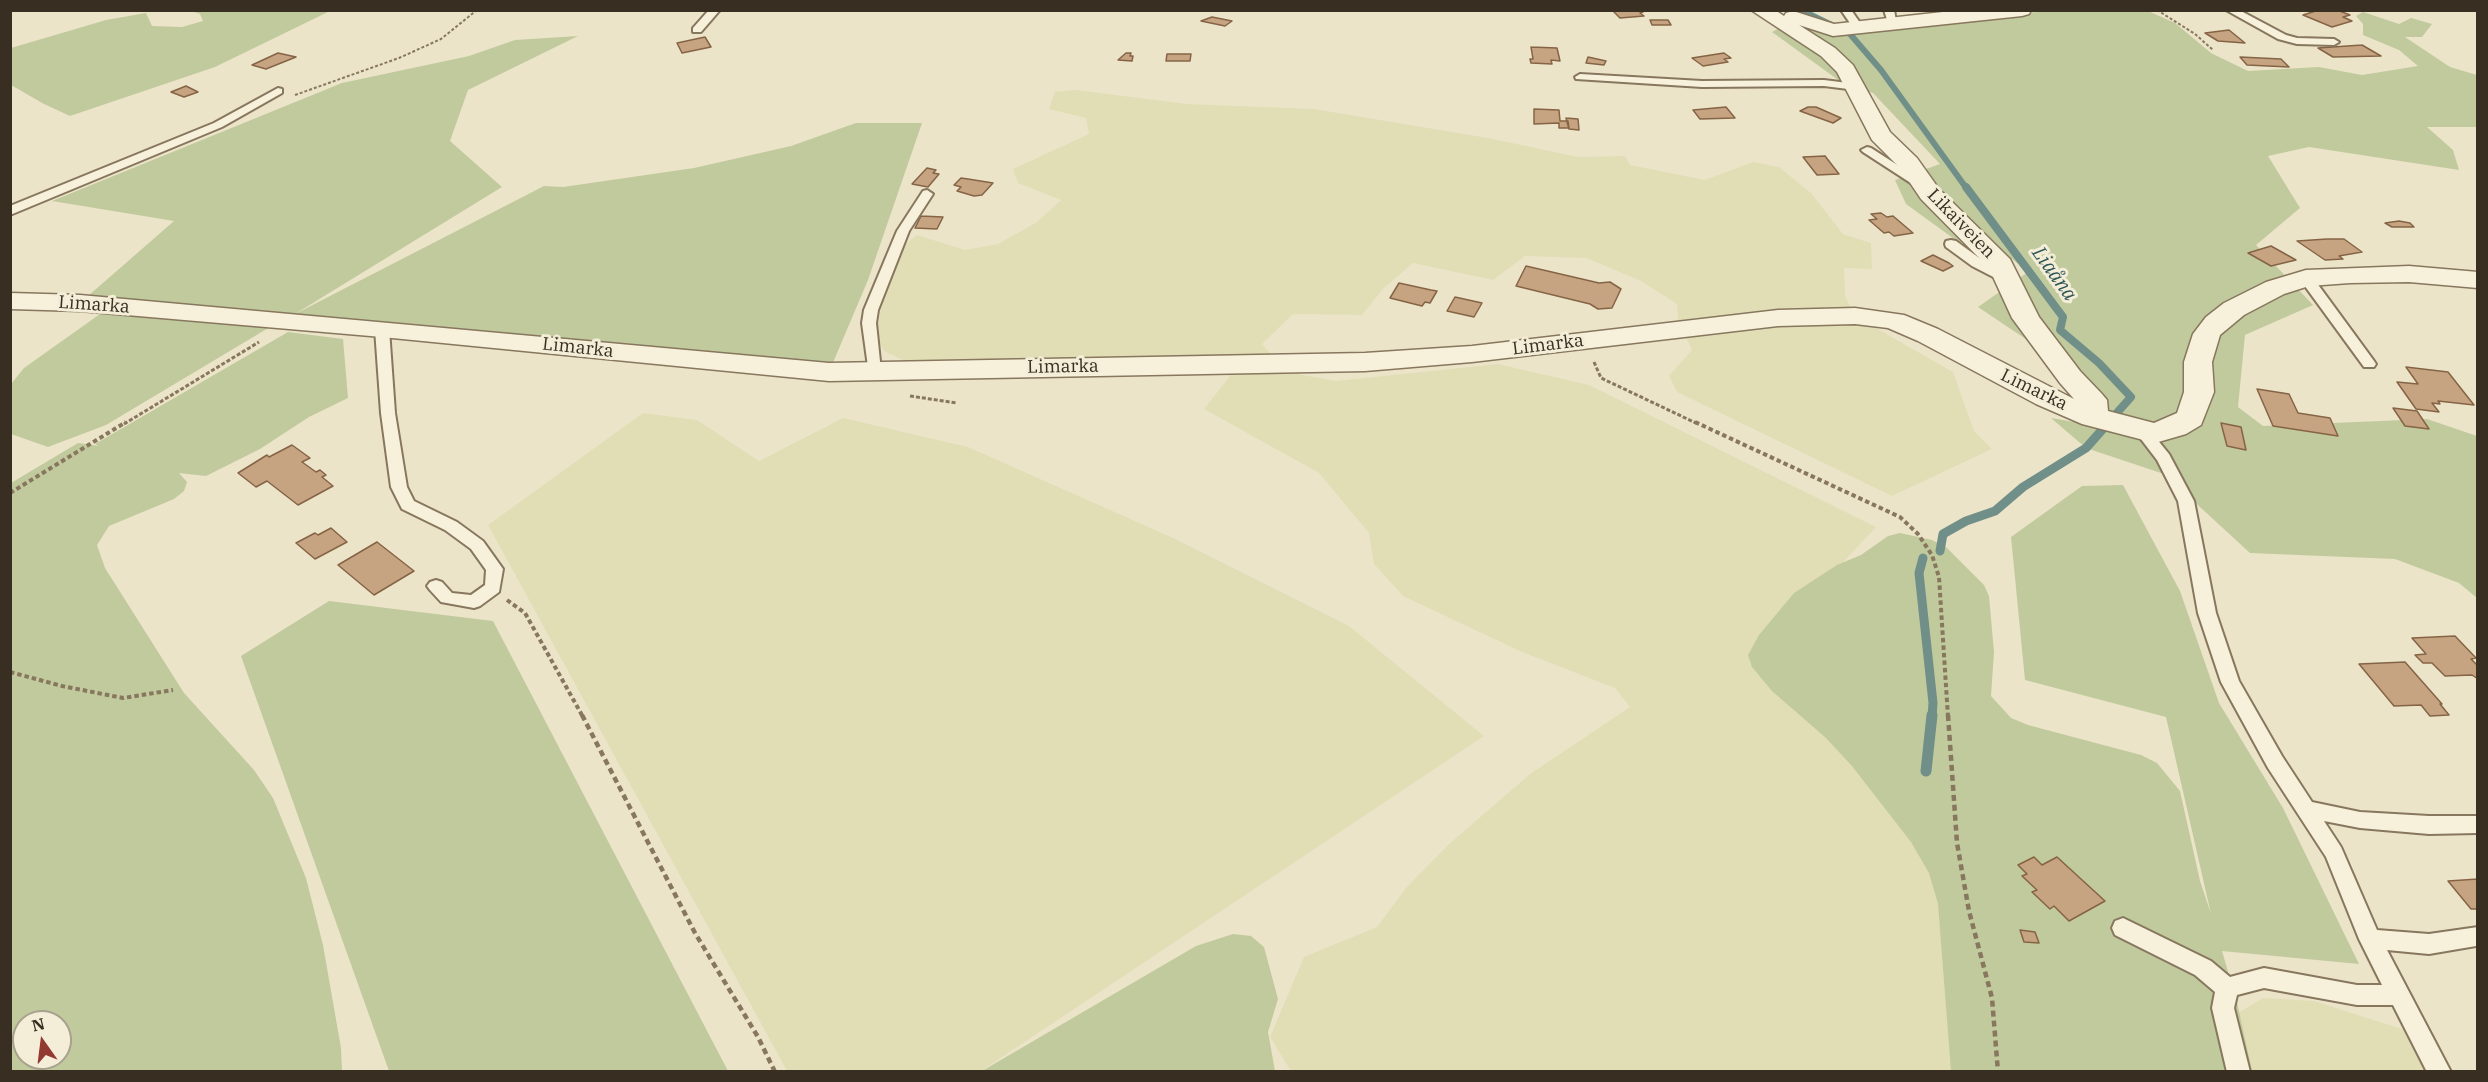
<!DOCTYPE html>
<meta charset="utf-8">
<style>
body{margin:0}
#map{position:relative;width:2488px;height:1082px;overflow:hidden;background:#ece4c9;font-family:"IBM Plex Serif",serif}
canvas{display:block}
.frame{position:absolute;inset:0;border:12px solid #382e21;pointer-events:none}
.north{position:absolute;left:12px;top:1010px;width:60px;height:60px;box-sizing:border-box;background:#f4eed8;border:2px solid #a9a18f;border-radius:50%;rotate:346deg;font-size:16px;font-weight:700;line-height:24px;text-align:center;color:#382e21}
.north::after{content:'';display:block;margin:auto;width:21px;height:27px;background:#923932;clip-path:polygon(50% 0,100% 100%,50% 72%,0 100%)}
</style>
<div id="map">
<canvas width="2488" height="1082"></canvas>
<div class="frame"></div>
<div class="north">N</div>
</div>
<script>
const g = document.querySelector('canvas').getContext('2d');
g.lineJoin = 'round';
function fill(path, color) { g.fillStyle = color; g.fill(path, 'evenodd'); }
const toPath = rows => new Path2D(rows.map(r => 'M' + r).join(''));
function stroke(path, color, width, dash) { g.strokeStyle = color; g.lineWidth = width; g.lineCap = dash ? 'butt' : 'round'; g.setLineDash(dash || []); g.stroke(path); }
function drawText(font, color, halo, rows, align = 'center') {
  g.font = font + ' "IBM Plex Serif",serif'; g.lineWidth = 6; g.setLineDash([]); g.textBaseline = 'middle'; g.strokeStyle = halo; g.fillStyle = color; for (const [text, x, y, turn = 0] of rows) {
    g.save(); g.translate(x, y); g.rotate((+turn || 0) * Math.PI / 180); g.textAlign = isNaN(turn) ? turn : align; if (halo) g.strokeText(text, 0, 0); g.fillText(text, 0, 0); g.restore();
  }
}
fill(toPath([
 [1076,90,1187,104,1314,109,1488,138,1578,157,1625,156,1630,165,1705,180,1753,162,1779,167,1811,193,1843,234,1871,243,1872,269,1844,268,1845,296,1855,316,1953,372,1974,431,1992,449,1892,496,1677,392,1669,376,1692,350,1678,320,1677,304,1641,281,1586,258,1525,256,1493,280,1413,263,1383,289,1362,315,1293,314,1262,344,1286,372,1336,381,1498,364,1589,385,1876,527,1767,644,1923,827,1969,1048,1971,1071,1291,1071,1270,1037,1304,957,1377,927,1406,888,1448,845,1530,774,1630,707,1615,688,1522,652,1403,596,1374,564,1369,533,1319,473,1204,409,1230,376,1200,365,921,369,884,351,876,336,890,256,917,235,965,250,998,244,1037,222,1061,200,1018,183,1013,169,1089,134,1086,118,1049,109,1055,92],
 [643,413,697,420,759,461,843,418,968,447,1173,538,1349,626,1484,736,981,1071,787,1071,488,525],
 [2263,998,2314,1001,2405,1030,2425,1071,2250,1071,2238,1013]
]), '#e1deb6');
fill(toPath([
 [2080,10,2148,11,2175,23,2211,53,2248,71,2319,67,2362,75,2418,66,2399,50,2363,35,2363,24,2356,16,2363,12,2399,24,2411,18,2432,24,2422,37,2405,37,2450,67,2477,75,2477,127,2427,127,2453,150,2459,170,2309,147,2268,156,2300,208,2256,245,2313,305,2245,335,2238,407,2263,426,2427,419,2477,436,2477,598,2459,583,2395,559,2250,553,2164,474,2086,448,2051,418,2121,430,2098,396,2060,362,1978,307,2028,272,2006,254,1957,241,1906,204,1895,180,1940,164,1873,93,1841,82,1772,32,1785,25,1823,32,2037,12],
 [192,11,330,11,215,67,70,116,44,104,11,85,11,48,106,20,146,13,152,26,182,27,203,21,200,14],
 [578,36,468,90,450,141,502,187,295,314,544,186,563,187,694,168,791,146,856,123,922,123,868,280,829,372,80,303,174,221,52,201,342,83,469,56,515,40],
 [100,314,270,327,106,425,48,447,11,434,11,384,24,368],
 [288,332,343,339,348,398,309,417,260,449,206,476,179,473,187,482,184,491,174,499,109,526,97,545,105,568,184,693,254,770,273,798,306,878,323,945,341,1048,342,1071,11,1071,11,483,78,443,99,446,95,444],
 [24,1022,60,1022,60,1058,24,1058],
 [2123,485,2180,591,2219,703,2283,808,2359,964,2222,951,2237,1002,2252,1071,1951,1071,1938,904,1929,873,1911,842,1852,766,1826,738,1772,691,1752,667,1748,655,1759,635,1794,593,1837,565,1861,555,1888,536,1900,533,1932,540,1946,547,1984,585,1989,596,1994,652,1991,696,2011,718,2028,725,2141,755,2157,763,2180,791,2200,881,2211,914,2166,717,2025,680,2011,537,2082,486],
 [329,601,493,621,728,1071,389,1071,241,656],
 [1233,934,1251,936,1264,947,1278,999,1268,1032,1275,1071,982,1071,1196,946]
]), '#c1ca9d');
stroke(toPath([
 [1801,10,1850,34,1881,70,1967,189]
]), '#708f89', 6);
stroke(toPath([
 [1966,187,2063,317,2060,330,2099,363,2131,397,2107,424]
]), '#708f89', 8);
stroke(toPath([
 [1940,551,1943,534,1966,521,1995,511,2023,487,2086,448,2109,422],
 [1923,558,1919,573,1933,703,1932,717]
]), '#708f89', 9);
stroke(toPath([
 [1926,771,1932,715]
]), '#708f89', 11);
const building = toPath([
 [1617,10,1641,10,1643,12,1640,13,1644,16,1620,18,1614,12,1617,10],
 [2319,10,2337,10,2350,15,2343,17,2352,21,2332,27,2303,15,2319,10],
 [1212,17,1232,21,1225,26,1201,21,1212,17],
 [1650,20,1668,20,1671,25,1652,25,1650,20],
 [2229,30,2245,43,2218,41,2205,33,2229,30],
 [705,37,711,47,682,53,677,43,705,37],
 [2362,45,2381,56,2333,57,2318,48,2362,45],
 [1531,47,1557,48,1560,61,1551,60,1552,64,1531,63,1530,59,1533,59,1531,47],
 [278,53,296,57,266,69,252,65,278,53],
 [1126,53,1131,53,1130,56,1133,56,1132,61,1118,60,1126,53],
 [1724,53,1731,58,1724,59,1728,62,1703,66,1692,58,1724,53],
 [1167,54,1191,54,1190,61,1166,61,1167,54],
 [1588,57,1606,61,1604,65,1586,63,1588,57],
 [2240,57,2281,59,2289,67,2247,65,2240,57],
 [186,86,198,92,184,97,171,92,186,86],
 [1726,107,1735,118,1700,119,1693,110,1726,107],
 [1808,107,1816,107,1841,118,1833,123,1800,111,1808,107],
 [1534,109,1559,110,1560,121,1568,121,1569,128,1559,128,1559,123,1534,124,1534,109],
 [1566,118,1578,119,1579,130,1569,129,1566,118],
 [1825,156,1839,174,1817,175,1803,157,1825,156],
 [927,168,936,170,933,173,939,174,928,187,912,184,927,168],
 [961,178,968,179,993,183,982,195,974,196,957,191,961,187,954,185,961,178],
 [1881,213,1887,217,1893,216,1913,233,1894,236,1889,232,1884,233,1869,220,1877,219,1871,214,1881,213],
 [921,216,943,217,937,229,915,228,921,216],
 [2399,221,2410,223,2414,227,2392,227,2385,223,2399,221],
 [2327,239,2344,239,2362,252,2339,256,2343,259,2325,260,2297,241,2327,239],
 [2271,246,2296,260,2271,266,2248,253,2271,246],
 [1933,255,1949,263,1953,266,1943,271,1921,261,1933,255],
 [1526,266,1599,283,1610,282,1621,289,1612,308,1598,309,1590,304,1516,286,1526,266],
 [1399,283,1431,290,1437,291,1430,303,1425,302,1422,306,1390,298,1399,283],
 [1455,297,1482,303,1474,317,1447,311,1455,297],
 [2406,367,2448,372,2474,405,2438,401,2440,404,2432,403,2439,412,2416,409,2397,382,2418,384,2406,367],
 [2257,389,2289,394,2298,413,2330,418,2338,436,2273,426,2257,389],
 [2393,408,2417,411,2429,429,2405,426,2393,408],
 [2221,423,2241,427,2246,450,2227,446,2221,423],
 [292,445,310,458,302,462,316,472,320,470,326,475,322,477,333,486,298,505,267,481,256,487,238,473,267,455,269,457,292,445],
 [331,528,347,542,315,559,296,543,315,533,318,535,331,528],
 [377,542,414,571,374,595,338,565,377,542],
 [2455,636,2476,658,2471,659,2478,666,2478,679,2472,675,2445,676,2432,663,2423,663,2415,655,2426,654,2412,638,2455,636],
 [2405,662,2442,704,2440,704,2449,715,2430,716,2421,705,2394,706,2359,664,2405,662],
 [2034,857,2042,865,2057,857,2105,901,2069,921,2054,906,2050,909,2032,892,2037,890,2022,876,2027,874,2018,865,2034,857],
 [2478,879,2478,909,2471,909,2448,881,2478,879],
 [2020,930,2035,932,2039,943,2024,942,2020,930]
]);
fill(building, '#c7a481');
stroke(building, '#856446', 1.5);
const lane = toPath([
 [709,10,720,10,701,32,693,32,693,28,709,10],
 [1841,10,1851,10,1863,27,1862,29,1854,29,1841,10],
 [1884,10,1894,10,1897,26,1889,26,1884,10],
 [2226,10,2239,10,2286,35,2297,38,2334,39,2339,42,2334,45,2297,44,2278,39,2226,10],
 [1580,74,1702,81,1824,80,1856,84,1861,87,1856,90,1824,86,1702,87,1576,79,1575,77,1580,74],
 [278,88,282,89,282,93,222,127,10,215,10,206,214,123,278,88],
 [1867,147,1871,148,1930,186,1928,189,1920,189,1863,152,1861,150,1867,147],
 [927,190,933,194,909,231,878,310,876,323,881,371,874,375,869,374,862,323,864,310,897,231,923,191,927,190],
 [1951,240,1956,241,1982,260,2015,279,2008,283,2003,282,1972,266,1946,247,1945,244,1946,241,1951,240],
 [2306,274,2311,275,2374,361,2376,364,2374,367,2364,367,2299,278,2306,274],
 [382,325,389,329,395,413,407,487,414,501,457,522,483,541,503,569,499,592,480,606,474,608,441,602,430,590,427,586,430,582,436,580,442,582,452,593,471,595,485,585,486,570,471,549,445,530,402,509,391,487,381,413,375,329,382,325],
 [2142,425,2147,427,2169,454,2194,501,2216,613,2239,681,2282,756,2312,802,2360,812,2429,816,2478,816,2478,833,2429,834,2360,828,2324,821,2341,847,2377,930,2429,934,2478,927,2476,946,2429,954,2387,950,2451,1072,2427,1072,2393,1005,2357,1005,2264,988,2237,995,2234,1008,2250,1072,2227,1072,2212,1008,2215,992,2195,975,2115,935,2112,928,2115,921,2123,918,2211,961,2230,977,2264,968,2357,985,2382,985,2359,939,2326,857,2268,768,2221,682,2198,613,2178,501,2157,460,2134,430,2142,425]
]);
const street = toPath([
 [1751,10,1775,10,1784,16,1786,13,1793,11,1834,24,1961,10,2031,10,2029,14,2022,16,1833,36,1799,25,1835,48,1853,65,1890,132,1917,158,1939,189,2010,259,2039,317,2080,371,2102,394,2107,400,2108,411,2154,423,2177,413,2184,392,2184,362,2193,334,2206,317,2224,303,2266,282,2306,270,2409,266,2478,272,2478,288,2409,282,2350,283,2309,286,2284,294,2244,315,2220,335,2212,362,2214,392,2201,425,2186,434,2155,443,2082,424,2036,404,1918,341,1888,328,1855,324,1778,326,1472,362,1365,371,829,381,382,337,80,311,10,309,10,293,80,295,829,363,1365,353,1472,346,1778,310,1855,308,1904,315,1938,329,2074,399,2060,383,2012,318,1989,268,1921,199,1900,168,1872,140,1837,72,1821,56,1751,10]
]);
stroke(lane, '#87775e', 4);
stroke(street, '#87775e', 3);
stroke(toPath([
 [2157,10,2195,34,2213,50],
 [295,95,399,58,441,39,477,10]
]), '#87775e', 2, [3, 2]);
stroke(toPath([
 [1594,362,1601,378,1698,424],
 [910,396,957,403],
 [124,424,259,342]
]), '#87775e', 3, [4, 2]);
stroke(toPath([
 [1695,422,1900,517,1918,534,1932,555,1939,577,1948,717],
 [10,493,126,422],
 [507,600,525,613,583,717],
 [10,672,62,686,123,698,173,690]
]), '#87775e', 4, [4.5, 3]);
stroke(toPath([
 [582,715,695,933,758,1037,775,1072],
 [1948,715,1957,843,1969,911,1992,998,1998,1072]
]), '#87775e', 4.5, [6, 4]);
fill(lane, '#f7f1db');
fill(street, '#f7f1db');
drawText('18px', '#382e21', '#f4eed8', [
 ["Likaiveien",1961,224,46],
 ["Limarka",94,305,4],
 ["Limarka",1548,345,-7],
 ["Limarka",578,348,6],
 ["Limarka",1063,367,-1],
 ["Limarka",2034,390,26]
]);
drawText('italic 20px', '#315657', '#f4eed8', [
 ["Liaåna",2054,274,54]
]);
</script>
